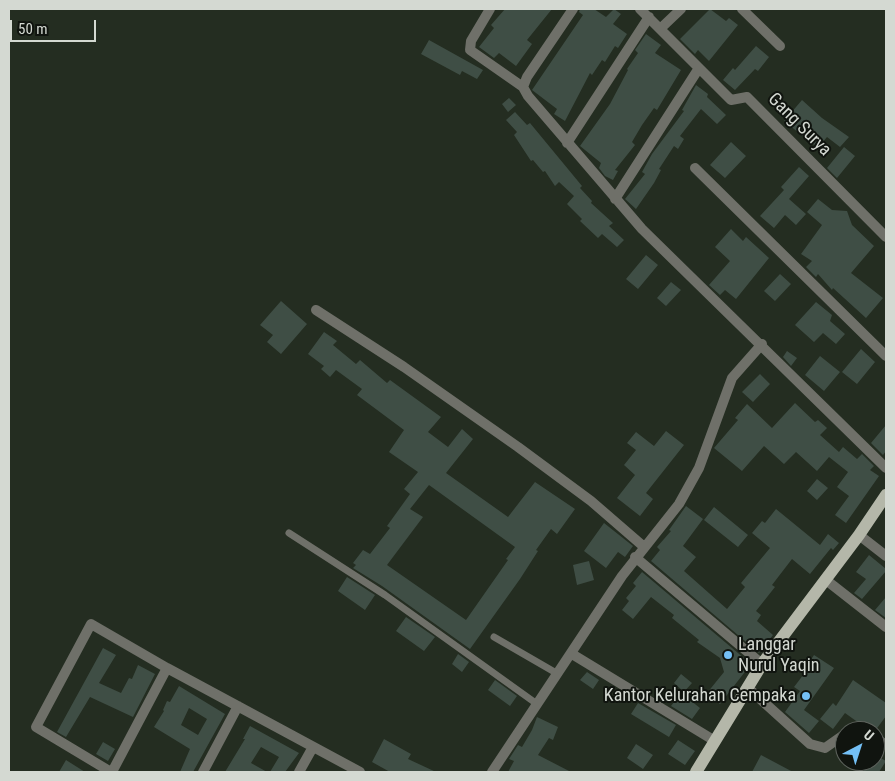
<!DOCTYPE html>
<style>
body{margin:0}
#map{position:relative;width:895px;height:781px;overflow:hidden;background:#242d21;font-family:"Roboto Condensed",sans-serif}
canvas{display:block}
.frame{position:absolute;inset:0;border:10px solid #d4d9d2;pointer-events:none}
.north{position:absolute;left:835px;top:721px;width:50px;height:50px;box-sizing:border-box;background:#10140f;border:1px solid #5e635d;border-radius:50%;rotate:40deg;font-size:14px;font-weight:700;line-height:20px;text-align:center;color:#d4d9d2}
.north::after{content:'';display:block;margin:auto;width:18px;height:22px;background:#74c0f6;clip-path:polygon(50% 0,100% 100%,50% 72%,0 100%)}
.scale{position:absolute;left:10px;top:20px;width:86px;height:22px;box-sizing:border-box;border:2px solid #d4d9d2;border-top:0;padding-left:6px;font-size:15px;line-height:18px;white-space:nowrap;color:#d4d9d2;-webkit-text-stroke:4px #10140f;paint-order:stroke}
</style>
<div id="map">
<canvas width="895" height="781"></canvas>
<div class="frame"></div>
<div class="north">U</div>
<div class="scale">50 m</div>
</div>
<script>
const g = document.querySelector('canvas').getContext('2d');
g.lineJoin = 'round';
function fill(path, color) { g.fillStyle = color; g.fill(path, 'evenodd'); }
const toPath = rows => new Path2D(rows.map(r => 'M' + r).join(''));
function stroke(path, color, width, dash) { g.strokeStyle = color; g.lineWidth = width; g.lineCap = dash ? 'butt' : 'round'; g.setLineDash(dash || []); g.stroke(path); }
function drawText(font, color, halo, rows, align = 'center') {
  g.font = font + ' "Roboto Condensed",sans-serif'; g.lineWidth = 4; g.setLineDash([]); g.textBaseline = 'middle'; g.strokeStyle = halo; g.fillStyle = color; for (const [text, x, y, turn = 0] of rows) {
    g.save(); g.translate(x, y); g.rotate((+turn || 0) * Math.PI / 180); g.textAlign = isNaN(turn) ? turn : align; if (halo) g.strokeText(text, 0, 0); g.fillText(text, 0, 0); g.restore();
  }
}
fill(toPath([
 [505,9,552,9,527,40,532,44,516,66,499,53,494,58,479,47,494,28,491,25],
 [580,9,594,9,606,17,614,9,621,14,613,24,627,34,618,48,615,46,605,62,602,60,592,75,590,73,565,121,554,114,557,109,532,90,583,15,579,12],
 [710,9,726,21,729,18,738,25,709,61,698,50,695,54,680,39],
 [646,34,661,45,655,53,681,70,657,110,654,108,642,125,632,142,635,145,615,170,618,171,613,180,605,176,599,168,601,163,580,146,610,104,628,70,627,69,638,53,635,50],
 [429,40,483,70,477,79,462,71,460,75,421,54],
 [756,46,769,57,758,71,755,69,735,90,723,80,733,68,735,70],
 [696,85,708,94,707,97,726,115,717,124,701,109,680,136,684,139,678,149,674,146,659,169,661,170,654,183,636,209,625,199,645,174,642,172,652,154,684,111,682,110],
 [509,98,516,105,508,112,502,104],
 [802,100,822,118,849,137,840,147,827,137,818,148,784,121],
 [515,112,527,125,530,123,582,186,580,188,592,201,591,203,613,223,609,226,624,240,617,247,602,234,598,238,580,221,582,219,567,204,574,196,559,182,555,186,545,171,543,172,533,160,531,161,514,135,517,132,506,120],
 [731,142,746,156,725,178,710,165],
 [844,147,855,156,837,178,827,168],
 [799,167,809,176,789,199,806,214,796,225,785,215,774,228,760,216,784,190,781,187],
 [818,199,832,210,847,211,852,225,874,246,851,273,883,298,866,318,833,288,832,290,818,274,816,277,806,267,812,261,801,254,822,225,807,212],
 [731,229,743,241,746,237,769,258,736,299,725,290,720,295,709,285,730,261,715,247],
 [646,255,658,265,638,289,626,279],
 [780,274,791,284,775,301,764,291],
 [671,282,681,290,666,306,657,298],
 [281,301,307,324,281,354,267,342,273,335,260,325],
 [816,302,832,315,830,321,845,334,836,344,823,333,814,342,795,325],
 [324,332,337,341,333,345,356,364,360,360,387,383,390,380,441,417,428,432,448,447,462,429,473,439,446,473,501,512,508,517,535,482,575,509,557,534,551,529,536,550,538,551,520,579,470,649,382,586,353,568,356,565,353,563,363,550,370,554,390,528,387,526,410,494,404,489,418,472,389,452,404,430,357,395,362,389,336,370,330,377,321,369,324,366,308,354],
 [429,485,515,547,506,559,508,560,466,620,387,565,423,517,410,509],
 [861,349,875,362,857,384,842,372],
 [787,351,797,358,791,366,783,357],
 [820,356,840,372,824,391,805,375],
 [760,374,770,384,753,402,742,392],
 [795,403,815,422,818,420,827,428,820,435,839,452,843,447,857,459,862,454,874,466,870,470,879,476,846,523,835,515,849,496,837,487,848,472,829,457,817,471,796,452,784,464,764,446,742,471,714,448,738,420,735,418,747,404,772,428],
 [886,425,886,451,883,455,871,443],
 [666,431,684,445,646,493,653,499,640,516,617,498,635,475,624,465,636,450,627,443,636,432,654,446],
 [817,479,828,488,817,500,807,491],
 [686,506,703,519,683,546,696,557,684,571,727,609,745,587,741,583,770,548,752,533,762,521,765,523,776,509,820,545,828,534,839,543,833,550,831,548,810,574,792,559,772,585,775,587,756,611,761,615,757,621,773,635,759,653,651,561,660,550,657,547,671,531,669,530],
 [714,507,748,535,738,547,704,520],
 [604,523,633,546,625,557,618,552,606,568,584,551],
 [869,555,886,569,886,571,862,599,854,593,866,579,856,572],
 [589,561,594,580,577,585,573,565],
 [642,572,751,664,720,704,707,693,724,672,720,658,697,642,699,640,672,618,674,615,651,597,633,619,622,610,629,601,626,598,636,586,633,583],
 [347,577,375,595,365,610,338,591],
 [886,597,886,618,875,610],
 [406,617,435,637,424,651,396,631],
 [103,648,116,655,99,683,121,693,129,678,132,679,138,665,155,674,133,717,90,697,66,737,57,732],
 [458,654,469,662,462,672,452,664],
 [814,655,834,668,804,710,819,721,809,733,785,712,800,691,794,687,810,666,808,664],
 [587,672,599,680,593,689,580,680],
 [681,674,692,683,684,692,674,683],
 [495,680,517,696,510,706,488,690],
 [853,680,886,703,886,716,875,731,870,731,845,713,833,729,820,719,833,703,836,706],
 [179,686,225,714,193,772,180,772,190,749,154,727,164,711,163,710,167,701,170,702],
 [189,708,207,719,198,735,181,725],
 [681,693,700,708,692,719,671,706],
 [638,703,676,725,669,737,631,714],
 [537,717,558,727,553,740,549,738,538,755,571,772,508,772,514,761,509,759,518,745,522,747,532,730],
 [250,726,299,753,285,772,270,772,279,757,261,747,251,763,267,772,225,772,245,739,243,739],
 [384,739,411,754,408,759,436,772,390,772,372,762],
 [678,740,695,751,685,765,668,754],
 [103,742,115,749,108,761,96,754],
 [636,744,653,755,643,769,627,758],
 [761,755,793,772,752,772],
 [875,755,886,761,879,772,866,772,862,769,867,761,875,761],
 [66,760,85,772,59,772]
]), '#3f4e45');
stroke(toPath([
 [289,533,385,595,537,704],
 [494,637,558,674]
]), '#6f7069', 7);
stroke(toPath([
 [490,9,471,41,470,50,523,87],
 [573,9,527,77,523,87,528,96,642,229,886,468],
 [640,9,731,100,747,97,886,237],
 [742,9,780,46],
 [660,29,681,9],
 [567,143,649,17],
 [695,168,886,356],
 [615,199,699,68],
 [316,310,404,367,518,447,591,501,643,546],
 [859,535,886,556],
 [635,557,762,664],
 [826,580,886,627],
 [572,654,715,741],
 [747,687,810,744,825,748,845,734],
 [875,738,886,745],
 [111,772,36,727,91,624,167,668],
 [112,772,167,668,360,772],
 [203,772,238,706],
 [299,772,313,747],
 [492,772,622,576,679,504,699,468,732,378,762,344]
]), '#6f7069', 10);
stroke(toPath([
 [696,772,762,664,859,535,886,495]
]), '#b4b7a9', 12);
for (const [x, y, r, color] of [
 [728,655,5,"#74c0f6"],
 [806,696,5,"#74c0f6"]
]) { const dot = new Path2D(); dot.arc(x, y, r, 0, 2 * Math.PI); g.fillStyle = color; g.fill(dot); stroke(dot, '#10140f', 2); }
drawText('18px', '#d4d9d2', '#10140f', [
 ["Gang Surya",799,125,45]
]);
drawText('18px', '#d4d9d2', '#10140f', [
 ["Langgar",738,645],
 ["Nurul Yaqin",738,666],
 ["Kantor Kelurahan Cempaka",796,696,"right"]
], 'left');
</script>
